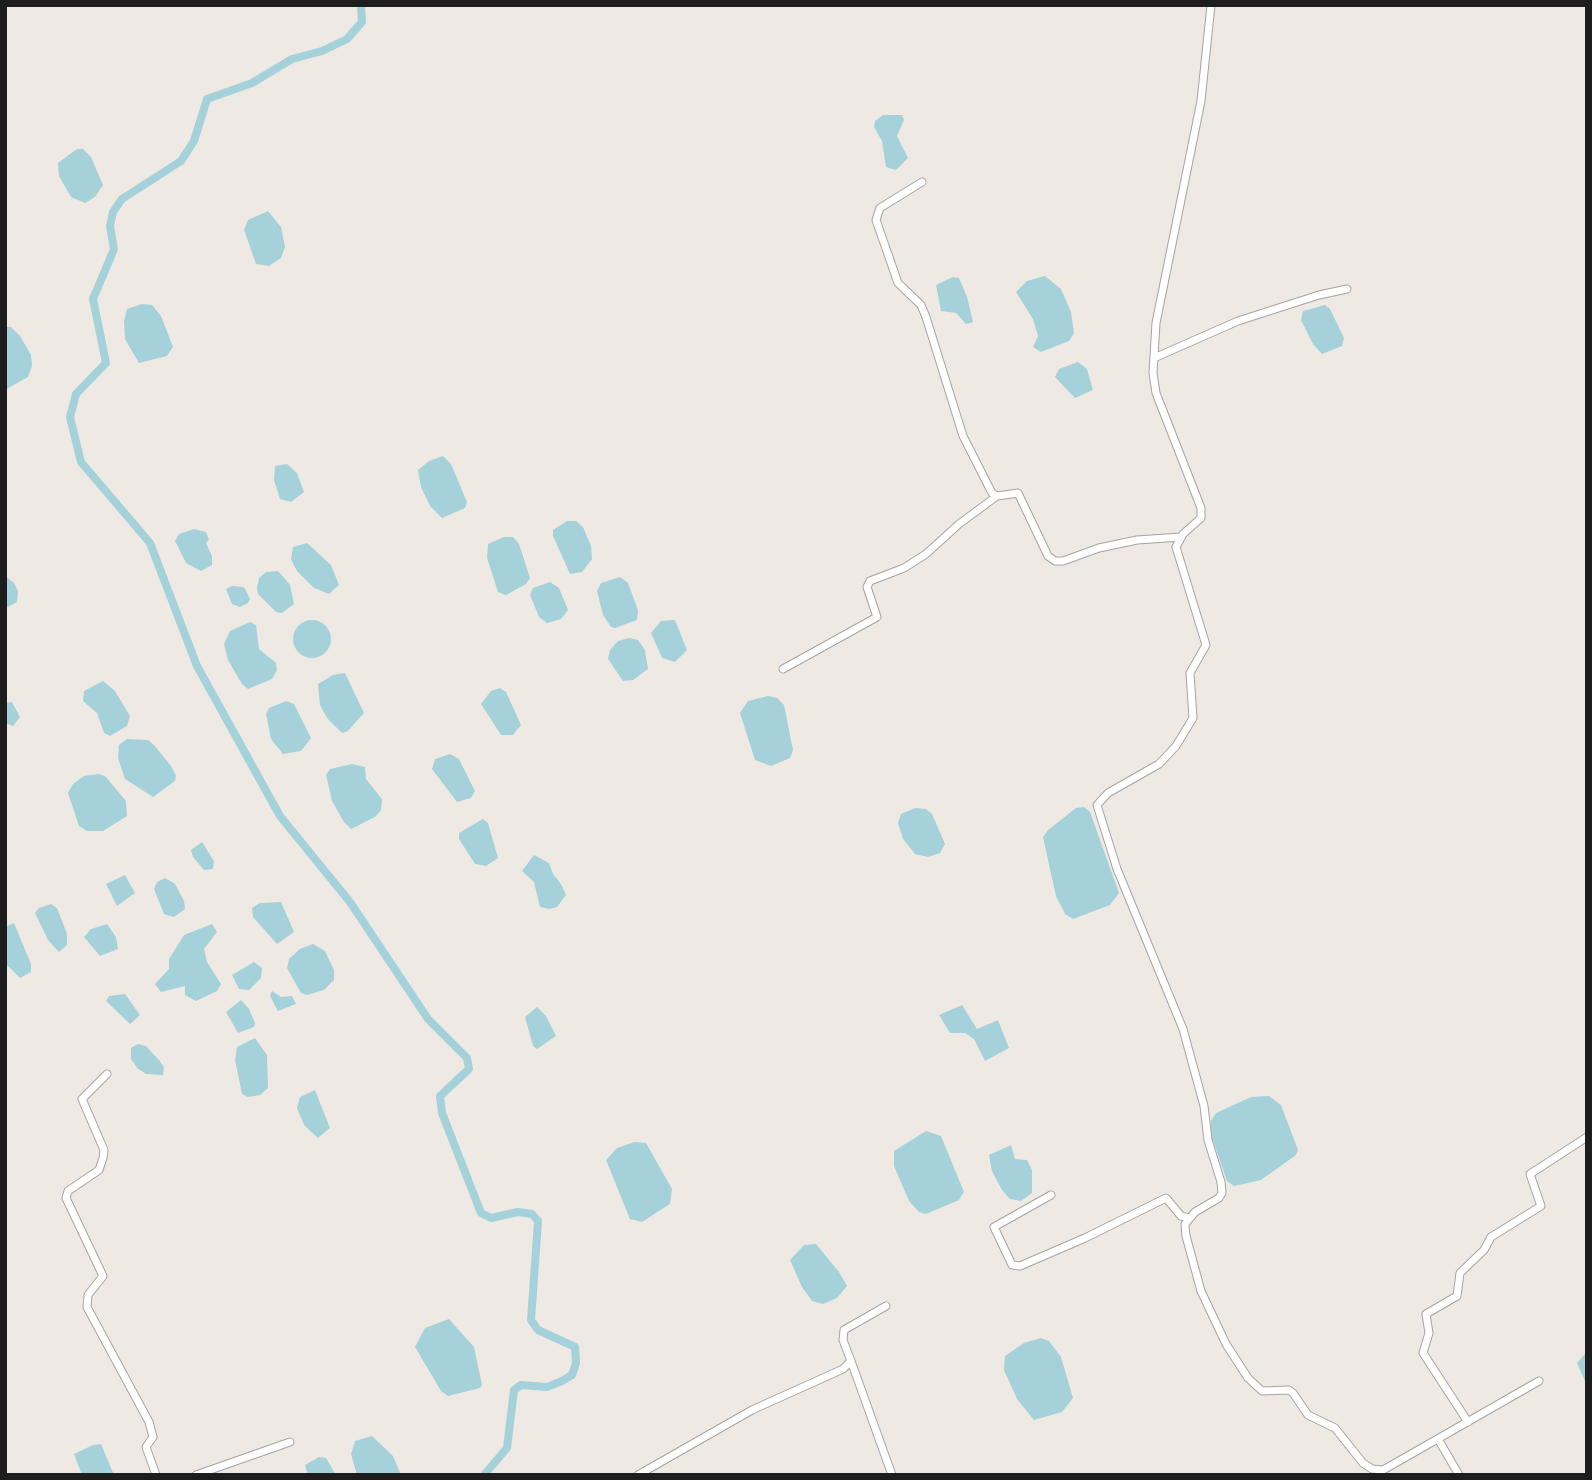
<!DOCTYPE html>
<style>
body{margin:0}
#map{position:relative;width:1592px;height:1480px;overflow:hidden;background:#eeeae3;font-family:"Fira Sans",sans-serif}
canvas{display:block}
.frame{position:absolute;inset:0;border:7px solid #1d1d1d;pointer-events:none}
</style>
<div id="map">
<canvas width="1592" height="1480"></canvas>
<div class="frame"></div>
</div>
<script>
const g = document.querySelector('canvas').getContext('2d');
g.lineJoin = 'round';
function fill(path, color) { g.fillStyle = color; g.fill(path, 'evenodd'); }
const toPath = rows => new Path2D(rows.map(r => 'M' + r).join(''));
function stroke(path, color, width, dash) { g.strokeStyle = color; g.lineWidth = width; g.lineCap = dash ? 'butt' : 'round'; g.setLineDash(dash || []); g.stroke(path); }
fill(toPath([
 [883,115,902,115,904,120,897,136,908,158,896,170,886,167,882,141,874,127,875,121],
 [77,149,83,149,91,157,103,185,95,197,85,203,71,197,59,176,58,163],
 [268,211,281,227,285,247,281,258,269,266,256,264,244,230,248,220],
 [1045,276,1061,289,1071,312,1074,333,1069,341,1041,352,1033,347,1038,336,1033,319,1016,292,1027,281],
 [953,277,959,278,967,297,973,322,970,323,966,324,956,313,941,311,936,285],
 [142,304,152,305,161,316,173,347,167,356,139,363,125,339,124,321,127,309],
 [1325,305,1330,309,1344,338,1342,346,1322,354,1313,344,1301,320,1303,311],
 [5,327,11,327,20,336,31,355,32,366,28,377,5,390],
 [1078,362,1087,369,1093,390,1075,398,1055,377,1059,369],
 [443,456,451,464,467,502,465,508,442,518,430,506,421,487,418,470,429,461],
 [287,464,297,473,304,492,291,502,280,499,274,480,275,466],
 [567,521,576,521,583,527,591,546,592,559,582,572,570,574,553,536,553,530],
 [194,529,206,532,209,540,206,543,212,556,212,565,201,571,186,563,175,541,179,534],
 [504,537,513,537,519,544,530,578,526,584,506,595,498,592,487,558,488,544],
 [307,543,331,565,339,585,329,594,314,588,297,571,291,559,293,547],
 [278,571,290,585,294,604,282,613,276,612,258,594,257,588,259,578,266,572],
 [5,576,14,583,18,591,17,602,6,608],
 [620,577,628,583,638,610,637,620,615,628,611,627,603,615,597,591,601,583],
 [550,582,559,588,568,610,561,619,547,623,539,617,530,595,533,588],
 [232,586,244,587,250,599,248,603,240,607,232,604,226,589],
 '293 639a19 19 0 1 1 38 0a19 19 0 1 1-38 0Z',
 [675,620,687,650,675,662,662,658,651,633,661,621],
 [250,622,256,625,259,649,276,663,277,670,272,679,248,689,242,684,228,660,224,644,230,631],
 [629,638,638,640,645,650,648,669,633,680,623,681,608,659,610,650,618,641],
 [345,673,364,713,348,731,342,733,327,718,320,705,318,684,333,675],
 [103,681,115,691,130,716,127,726,110,736,104,733,97,713,83,701,84,691],
 [500,688,506,692,521,725,513,735,501,735,481,704,491,691],
 [768,696,777,698,784,705,793,750,790,758,771,766,755,760,740,713,748,701],
 [286,701,294,704,311,738,301,751,283,754,271,739,266,714,269,708],
 [12,702,20,717,13,726,5,723,5,703],
 [127,739,148,740,154,745,171,766,176,776,175,781,153,797,125,779,118,758,119,745],
 [450,754,459,759,475,791,471,798,457,802,432,769,435,759],
 [352,764,365,767,366,779,382,799,381,810,375,817,351,829,344,822,332,801,326,775,330,769],
 [98,774,105,776,126,801,127,816,103,831,87,831,79,826,68,793,73,784,84,776],
 [1084,807,1090,812,1119,893,1110,905,1073,919,1065,914,1056,896,1043,837,1048,830,1076,808],
 [915,808,926,809,932,814,945,844,940,853,928,857,915,854,903,839,898,823,901,814],
 [483,819,488,823,498,858,486,866,475,864,459,839,459,833],
 [202,842,214,861,213,869,204,870,193,857,191,850],
 [534,855,549,863,553,874,561,884,566,895,557,907,549,909,540,907,534,882,522,871],
 [125,875,135,893,117,906,106,884],
 [165,878,175,884,184,901,185,909,174,917,164,914,154,889,157,882],
 [281,902,294,932,277,944,253,917,252,908,260,903],
 [51,904,57,908,67,934,67,945,59,952,48,940,35,913,39,908],
 [14,923,31,964,31,972,20,978,5,963,5,927],
 [107,924,116,937,118,949,100,956,84,937,91,929],
 [212,924,217,932,204,949,207,962,221,984,217,991,196,1001,185,995,185,986,161,992,155,984,169,969,169,959,184,935],
 [313,944,325,951,334,970,334,980,324,990,307,995,301,993,287,968,289,959,300,949],
 [254,962,262,968,261,978,249,990,239,989,232,975],
 [272,991,281,997,292,996,296,1004,278,1011,270,996],
 [125,994,140,1015,130,1024,106,1001,109,996],
 [241,1000,249,1009,255,1023,254,1027,238,1033,226,1012],
 [962,1005,977,1029,998,1020,1009,1048,985,1061,974,1039,965,1033,950,1033,939,1015],
 [537,1007,546,1016,556,1036,537,1049,533,1046,525,1017],
 [255,1038,267,1055,268,1088,260,1095,248,1097,242,1094,235,1060,237,1047],
 [138,1044,146,1046,159,1060,164,1067,163,1075,146,1074,137,1068,131,1059,131,1048],
 [315,1090,330,1128,318,1138,304,1125,297,1108,300,1097],
 [1269,1096,1281,1105,1298,1150,1296,1155,1261,1180,1234,1186,1227,1181,1211,1135,1211,1121,1216,1113,1251,1097],
 [926,1131,941,1136,964,1192,959,1200,926,1214,919,1212,909,1201,894,1166,894,1151],
 [634,1142,646,1143,672,1189,670,1204,642,1222,630,1219,606,1160,617,1148],
 [1011,1145,1015,1159,1027,1160,1032,1170,1032,1193,1021,1201,1010,1199,1002,1190,992,1171,989,1155],
 [816,1244,839,1272,847,1286,837,1298,823,1304,812,1301,802,1287,790,1260,804,1245],
 [449,1319,474,1347,482,1385,480,1388,448,1396,441,1391,415,1347,425,1328],
 [1041,1338,1049,1341,1061,1357,1073,1398,1062,1412,1034,1420,1017,1399,1004,1370,1005,1356,1024,1343],
 [1587,1352,1587,1386,1577,1363],
 [372,1436,393,1456,401,1475,357,1475,351,1454,355,1441],
 [101,1444,114,1475,82,1475,74,1454,93,1445],
 [319,1457,326,1458,336,1475,308,1475,305,1465]
]), '#a5d1da');
stroke(toPath([
 [361,5,362,22,347,39,322,51,292,59,252,83,207,99,194,141,181,161,122,199,113,212,110,226,114,249,93,299,106,363,76,394,70,417,81,462,150,543,197,666,280,816,350,902,428,1019,467,1058,469,1069,440,1096,442,1113,481,1213,491,1218,518,1212,532,1214,538,1221,531,1320,538,1330,575,1347,576,1363,572,1375,562,1381,547,1387,521,1385,514,1390,507,1448,484,1475]
]), '#a5d1da', 8);
const minor = toPath([
 [1211,5,1201,101,1156,323,1153,373,1156,393,1201,508,1201,518,1183,534,1176,547,1206,645,1190,673,1193,718,1176,746,1159,764,1108,793,1097,805,1117,869,1183,1029,1204,1106,1208,1140,1221,1182,1222,1193,1219,1198,1195,1212,1185,1224,1186,1236,1201,1291,1226,1344,1248,1378,1262,1391,1289,1390,1293,1393,1308,1415,1335,1428,1363,1463,1372,1469,1383,1470,1399,1461,1539,1381],
 [922,182,880,208,876,220,898,283,921,305,926,317,963,436,992,493,997,496,1018,493,1048,556,1055,561,1063,561,1099,548,1137,540,1181,537],
 [1154,358,1238,321,1319,295,1347,289],
 [783,669,877,617,867,587,870,581,904,568,926,554,959,524,997,496],
 [107,1074,82,1099,104,1150,103,1158,99,1170,68,1191,66,1198,103,1276,88,1295,87,1307,149,1422,153,1437,146,1447,156,1475],
 [1051,1195,994,1227,1012,1265,1020,1266,1085,1238,1166,1198,1181,1216,1189,1218],
 [851,1361,892,1475],
 [1468,1422,1423,1353,1429,1333,1426,1314,1457,1296,1460,1273,1484,1250,1491,1237,1541,1206,1530,1174,1587,1137],
 [1438,1439,1459,1475],
 [196,1475,290,1442],
 [638,1475,752,1410,843,1369,851,1361,843,1340,844,1330,886,1306]
]);
stroke(minor, '#a4a4a4', 9);
stroke(minor, '#fff', 7);
</script>
